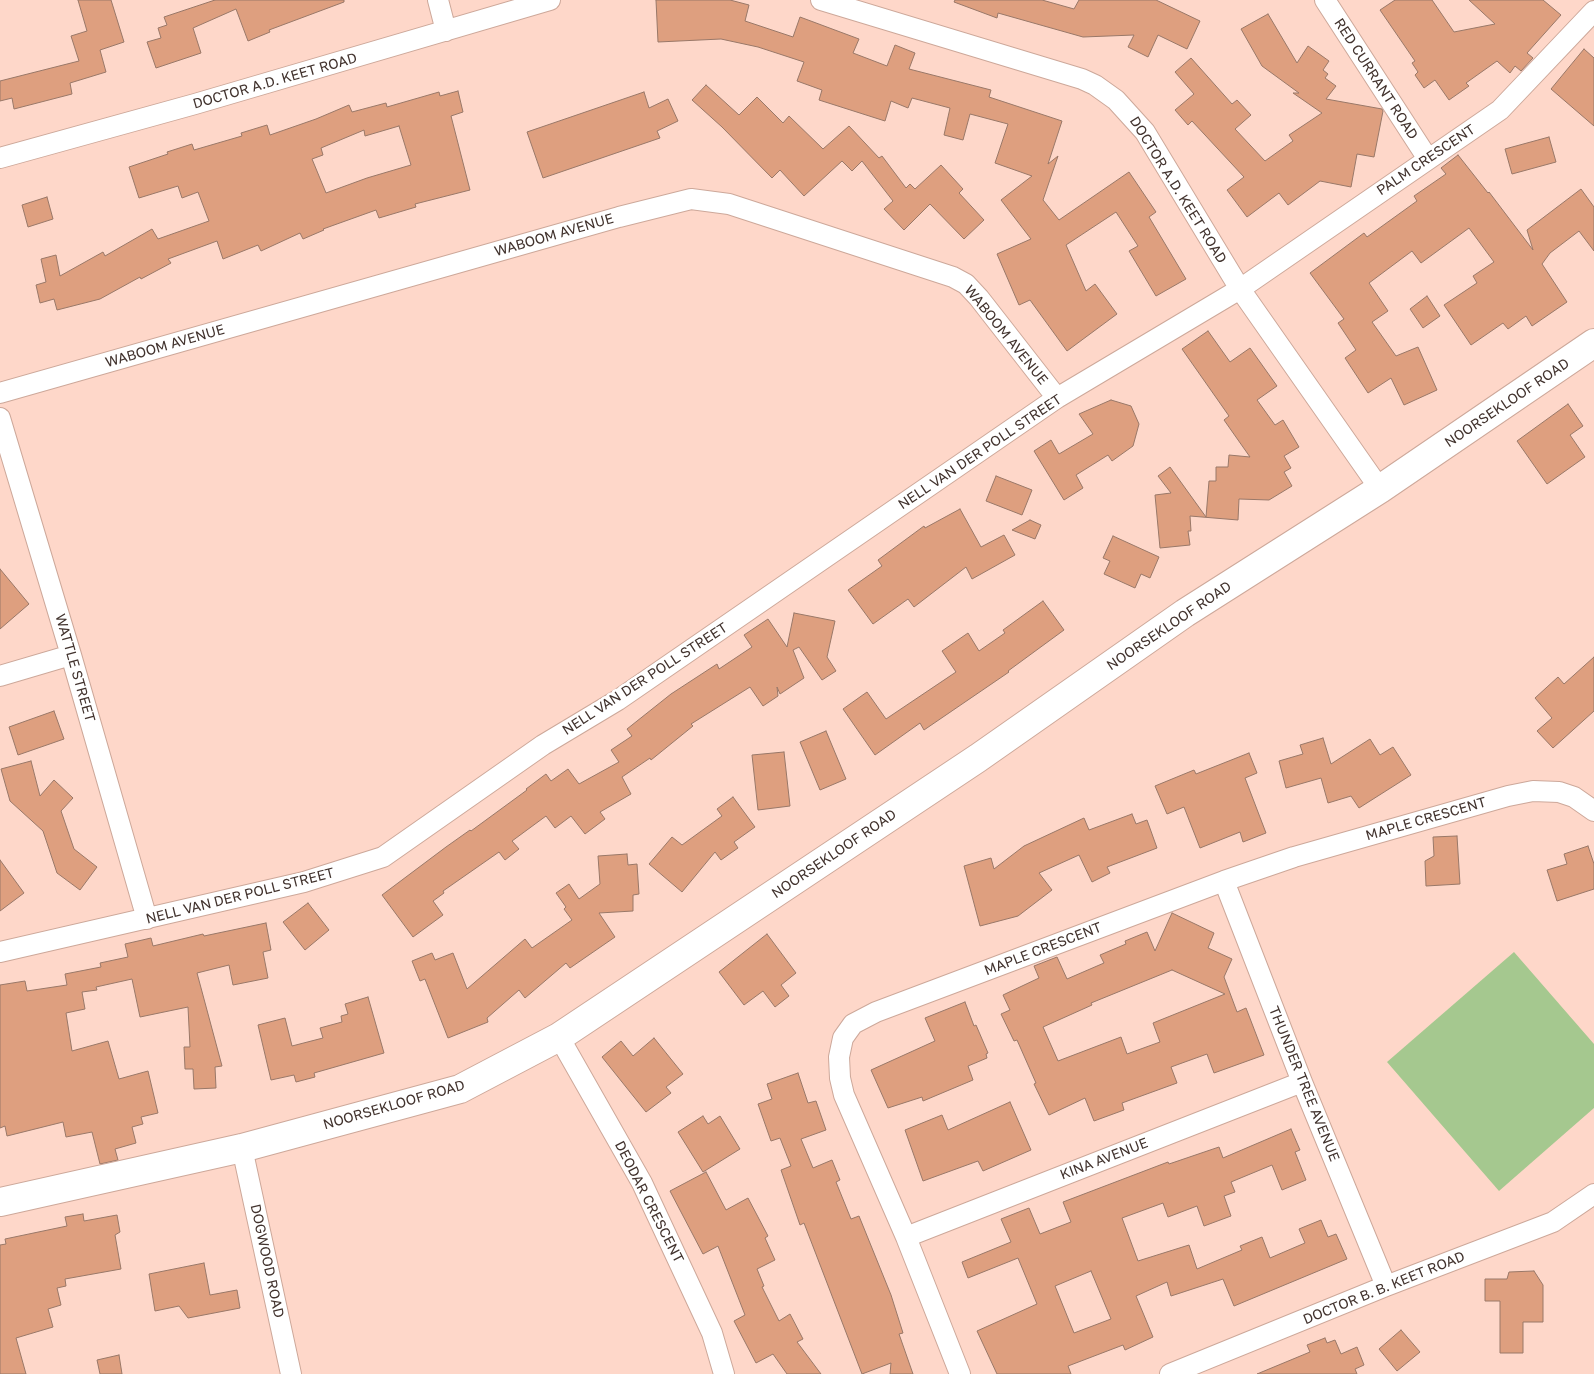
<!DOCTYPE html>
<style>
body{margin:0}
canvas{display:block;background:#fed7c9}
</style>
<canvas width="1594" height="1374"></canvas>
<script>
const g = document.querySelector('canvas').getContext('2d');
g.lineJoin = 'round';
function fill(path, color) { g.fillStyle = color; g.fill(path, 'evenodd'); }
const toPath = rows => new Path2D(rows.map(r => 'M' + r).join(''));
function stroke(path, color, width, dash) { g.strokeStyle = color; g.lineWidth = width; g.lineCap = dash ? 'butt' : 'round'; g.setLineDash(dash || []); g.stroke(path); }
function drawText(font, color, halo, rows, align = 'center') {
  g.font = font + ' "Golos Text",sans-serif'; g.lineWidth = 5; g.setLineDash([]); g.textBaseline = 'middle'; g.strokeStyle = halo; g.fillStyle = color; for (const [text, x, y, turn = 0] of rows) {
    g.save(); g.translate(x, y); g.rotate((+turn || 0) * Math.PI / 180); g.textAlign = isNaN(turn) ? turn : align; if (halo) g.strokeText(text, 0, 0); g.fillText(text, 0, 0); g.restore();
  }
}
fill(toPath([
 [1514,952,1594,1044,1594,1108,1499,1191,1387,1062]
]), '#a5c88f');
const building = toPath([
 [78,0,111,0,124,42,100,50,106,72,70,83,72,94,14,109,12,98,0,101,0,81,79,61,71,36,87,31,78,0],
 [215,0,344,0,344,2,269,30,270,32,248,41,236,9,193,28,201,53,156,68,147,42,161,38,158,28,167,25,164,17,215,0],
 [656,0,730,0,749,5,745,21,793,37,800,17,859,39,853,53,887,66,895,45,915,53,909,69,991,90,989,97,1062,121,1048,164,1058,156,1043,200,1059,220,1129,172,1156,212,1149,217,1186,279,1156,296,1129,251,1138,246,1116,212,1066,245,1086,291,1095,284,1117,314,1067,351,1030,300,1019,305,997,254,1031,239,1001,200,1032,176,995,163,1008,124,970,114,963,140,944,135,950,108,912,98,908,108,891,101,885,121,819,100,822,90,797,81,804,62,758,47,721,39,658,42,656,0],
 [955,0,1042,0,1074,9,1079,0,1156,0,1200,21,1187,49,1158,35,1148,57,1128,47,1134,35,1083,37,998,13,997,18,954,2,955,0],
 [1395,0,1432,0,1454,32,1495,24,1469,0,1543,0,1561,15,1527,53,1533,58,1521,71,1515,66,1510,73,1497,61,1466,83,1469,86,1449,100,1435,80,1424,88,1415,75,1418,72,1412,63,1415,61,1380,10,1395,0],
 [1268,14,1297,63,1308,46,1329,61,1323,70,1328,74,1325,78,1336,86,1326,99,1382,109,1383,111,1374,157,1357,154,1351,187,1320,181,1288,205,1279,193,1247,217,1227,190,1244,177,1192,121,1188,125,1175,110,1194,94,1175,72,1191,58,1232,104,1237,100,1251,115,1235,129,1265,161,1293,141,1289,135,1322,113,1293,93,1299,93,1262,66,1241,29,1268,14],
 [1584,49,1594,58,1594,126,1551,89,1584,49],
 [706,85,739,115,757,97,783,123,789,116,823,149,849,126,879,158,882,156,906,188,910,184,915,189,941,165,963,189,959,193,984,220,964,239,930,204,904,230,884,209,893,201,862,161,852,171,842,161,804,196,780,170,772,178,722,127,692,100,706,85],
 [458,91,463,112,451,116,470,190,415,204,416,207,379,218,376,210,323,229,324,230,303,239,300,233,261,251,258,245,223,259,217,241,168,259,171,263,141,279,140,277,100,299,57,310,54,299,40,303,36,285,46,282,41,259,56,255,60,276,103,252,105,256,152,229,158,239,209,221,198,192,182,198,178,186,139,198,129,167,168,154,167,152,192,144,194,150,242,136,241,133,267,125,270,135,316,119,349,105,352,112,386,103,387,107,439,92,440,96,458,91],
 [399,126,411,165,367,178,326,193,312,159,323,155,321,148,364,130,365,136,399,126],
 [644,92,649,108,668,99,678,121,657,131,660,138,543,178,527,132,644,92],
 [1549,137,1556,162,1512,174,1505,149,1549,137],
 [1458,155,1488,193,1489,192,1533,250,1527,230,1581,189,1594,207,1594,251,1579,231,1550,253,1542,264,1567,302,1532,326,1526,316,1508,329,1503,323,1471,345,1444,305,1477,283,1473,276,1494,262,1469,228,1421,263,1412,251,1369,283,1388,311,1372,322,1396,356,1418,347,1437,390,1404,405,1391,378,1368,393,1345,358,1356,350,1338,323,1344,319,1310,273,1364,233,1367,237,1417,201,1414,196,1446,174,1441,168,1458,155],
 [47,197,53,219,28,227,22,205,47,197],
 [1427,296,1440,316,1423,328,1410,309,1427,296],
 [1208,331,1230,362,1250,348,1277,386,1257,400,1275,425,1283,420,1299,447,1284,456,1291,468,1284,472,1292,486,1269,500,1239,499,1238,520,1190,516,1191,531,1188,531,1190,545,1160,548,1155,495,1171,493,1158,476,1170,467,1206,517,1209,481,1216,481,1216,467,1228,467,1229,455,1250,457,1224,420,1229,416,1182,349,1208,331],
 [1111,400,1131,406,1139,424,1133,446,1112,461,1108,455,1076,475,1083,488,1064,500,1034,451,1051,440,1059,454,1093,434,1079,414,1111,400],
 [1568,404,1583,426,1570,435,1585,457,1547,484,1517,441,1568,404],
 [996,476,1032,490,1022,515,986,501,996,476],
 [960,509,981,547,1004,535,1015,555,972,579,966,567,914,607,908,599,873,624,848,590,882,566,878,560,924,526,925,528,960,509],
 [1030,520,1041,525,1035,539,1012,530,1030,520],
 [1113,536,1159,557,1150,578,1141,574,1135,588,1104,574,1110,561,1103,558,1113,536],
 [0,569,29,604,0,629,0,569],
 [1043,601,1064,630,1008,671,1009,672,924,730,920,723,875,755,843,709,867,692,886,719,956,672,942,651,968,633,979,651,1005,633,1003,630,1043,601],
 [794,613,835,621,827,657,836,671,822,680,799,647,793,650,804,678,780,694,777,687,778,696,763,706,750,687,691,724,693,726,651,760,650,758,622,777,631,794,600,812,605,819,585,834,571,816,555,828,546,816,512,841,519,849,505,860,499,852,443,891,444,893,433,901,443,915,413,937,382,895,446,847,470,830,471,831,527,790,526,789,546,774,551,781,568,769,579,784,619,762,611,750,632,736,627,729,671,694,717,664,719,669,752,647,744,635,768,619,787,647,794,613],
 [1594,657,1594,711,1553,748,1537,731,1552,718,1535,698,1558,677,1564,684,1594,657],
 [54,711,64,739,18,755,9,727,54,711],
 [826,731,846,779,820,790,800,742,826,731],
 [1323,738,1331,764,1370,739,1380,755,1393,747,1411,775,1359,808,1351,796,1328,803,1321,778,1286,788,1279,761,1303,754,1300,745,1323,738],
 [784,752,790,806,758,810,752,755,784,752],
 [1249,753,1257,773,1245,778,1266,833,1243,842,1240,832,1200,848,1184,807,1167,814,1155,786,1194,770,1196,774,1249,753],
 [31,761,40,796,54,780,73,798,61,811,74,849,97,867,80,890,57,873,43,831,10,801,1,769,31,761],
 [733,797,755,827,734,842,738,848,721,860,715,852,682,892,649,864,672,837,682,845,722,816,717,809,733,797],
 [1132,814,1136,824,1147,820,1157,848,1107,867,1110,873,1092,882,1079,855,1039,873,1052,890,1018,916,980,926,964,866,991,858,994,869,1024,846,1084,818,1089,830,1132,814],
 [1457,836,1460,884,1426,886,1425,861,1434,856,1433,837,1457,836],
 [1588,846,1594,864,1594,889,1557,901,1547,870,1567,864,1564,854,1588,846],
 [627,854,628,865,637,864,639,894,633,895,633,911,599,913,615,937,570,968,566,963,525,998,519,990,487,1018,488,1022,448,1038,425,979,420,981,412,961,432,953,435,960,453,953,467,989,525,939,532,948,572,920,564,909,566,907,556,893,569,884,579,899,600,884,598,856,627,854],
 [0,860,24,893,0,911,0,860],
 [308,903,329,930,305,950,283,922,308,903],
 [1172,913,1214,933,1208,948,1232,959,1224,977,1237,1012,1246,1008,1264,1055,1214,1073,1207,1054,1171,1067,1177,1083,1122,1103,1124,1110,1094,1121,1085,1098,1049,1115,1034,1084,1036,1083,1017,1040,1014,1041,1001,1014,1010,1010,1003,995,1039,978,1034,966,1057,957,1067,979,1104,963,1100,955,1126,944,1125,941,1147,932,1155,951,1172,913],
 [1172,970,1225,994,1153,1023,1160,1042,1127,1054,1121,1037,1058,1061,1043,1027,1092,1005,1091,1003,1172,970],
 [266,923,271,950,263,952,268,978,233,985,229,965,197,973,222,1066,215,1067,216,1088,194,1089,193,1069,185,1069,184,1047,190,1047,188,1007,140,1017,132,979,96,987,97,990,82,992,85,1009,66,1013,72,1051,108,1041,119,1079,148,1071,158,1113,141,1117,143,1124,132,1127,136,1143,115,1149,118,1160,100,1164,92,1132,66,1137,63,1122,7,1136,5,1126,0,1128,0,985,25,981,27,991,67,985,65,974,101,967,100,963,128,957,125,944,151,938,153,946,203,934,204,936,266,923],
 [767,934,796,973,781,985,789,996,775,1007,763,991,744,1005,719,972,767,934],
 [368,997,384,1053,314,1073,315,1077,296,1082,294,1075,271,1080,258,1025,285,1018,292,1046,323,1038,320,1028,342,1022,341,1016,348,1014,345,1004,368,997],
 [965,1002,974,1026,976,1025,988,1053,986,1054,987,1058,968,1066,973,1080,923,1101,922,1097,888,1108,871,1070,935,1041,925,1018,965,1002],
 [654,1038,683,1074,666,1087,671,1093,646,1112,602,1057,621,1041,633,1056,654,1038],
 [798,1073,808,1103,816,1101,826,1130,801,1139,813,1168,832,1160,840,1180,836,1182,851,1219,859,1216,891,1295,903,1333,899,1334,913,1374,890,1374,891,1363,862,1374,804,1223,800,1225,781,1170,791,1166,780,1138,771,1141,758,1104,772,1099,767,1084,798,1073],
 [1010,1102,1031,1150,983,1171,978,1161,923,1181,905,1130,942,1115,948,1130,1010,1102],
 [703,1116,708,1124,720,1116,740,1149,703,1172,678,1132,703,1116],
 [1291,1129,1300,1150,1295,1152,1306,1180,1282,1190,1272,1165,1231,1182,1235,1192,1224,1196,1231,1216,1204,1226,1197,1206,1168,1217,1163,1203,1122,1218,1138,1261,1189,1245,1197,1269,1242,1250,1240,1246,1262,1237,1270,1258,1305,1243,1299,1229,1321,1220,1328,1237,1336,1234,1347,1259,1234,1306,1223,1279,1171,1296,1167,1282,1136,1296,1153,1337,1125,1350,1123,1345,1068,1366,1071,1374,997,1374,977,1331,1037,1304,1018,1258,968,1278,962,1262,1011,1242,1001,1219,1029,1208,1040,1234,1071,1222,1063,1202,1168,1162,1169,1164,1219,1147,1223,1158,1291,1129],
 [1091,1271,1111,1319,1074,1333,1055,1286,1091,1271],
 [706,1172,726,1210,748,1198,768,1236,765,1238,775,1260,757,1269,764,1286,762,1287,779,1321,790,1314,803,1339,797,1342,821,1374,787,1374,773,1354,756,1363,734,1321,745,1315,718,1246,703,1254,670,1191,706,1172],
 [83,1214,84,1221,117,1215,120,1232,115,1235,121,1269,65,1279,66,1286,57,1288,61,1305,48,1309,53,1327,16,1338,26,1374,0,1374,0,1245,6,1244,5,1239,67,1226,65,1217,83,1214],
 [204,1263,210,1295,237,1290,240,1308,188,1318,179,1306,155,1311,149,1274,204,1263],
 [1534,1271,1543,1285,1543,1322,1523,1322,1523,1353,1500,1353,1500,1301,1485,1301,1485,1279,1507,1279,1509,1272,1534,1271],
 [1401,1330,1420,1352,1397,1371,1379,1349,1401,1330],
 [1325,1338,1327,1343,1335,1340,1341,1354,1357,1347,1364,1365,1355,1369,1357,1374,1257,1374,1310,1352,1307,1345,1325,1338],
 [119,1355,122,1374,100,1374,97,1360,119,1355]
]);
fill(building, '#de9f7f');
stroke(building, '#997868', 1);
const street = toPath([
 [438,0,446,31],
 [821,0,1082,79,1095,85,1116,100,1145,132,1240,289,1380,489],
 [1325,0,1428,159],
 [0,158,195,104,550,0],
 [0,393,619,217,691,199,729,204,953,277,966,284,979,298,1057,398],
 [0,418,71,655,147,919],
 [0,676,71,655],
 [1224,881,1302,1082,1386,1286],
 [0,952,304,882,383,857,543,745,618,700,1057,398,1240,289,1500,110,1594,11],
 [559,1037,642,1183,712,1333,724,1374],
 [242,1148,291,1374],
 [906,1237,1302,1082],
 [960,1374,906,1237,844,1095,840,1078,839,1057,843,1038,853,1024,876,1012,1224,881,1294,857,1508,796,1533,791,1559,792,1574,797,1594,811],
 [1170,1374,1386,1286,1553,1222,1594,1194]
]);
const secondary = toPath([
 [0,1202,242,1148,460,1089,559,1037,978,758,1185,613,1380,489,1594,343]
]);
stroke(street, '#cda89a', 22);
stroke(secondary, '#cda89a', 30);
stroke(street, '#fff', 20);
stroke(secondary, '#fff', 28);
drawText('14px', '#42332e', '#fff', [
 ["RED CURRANT ROAD",1376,79,57],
 ["DOCTOR A.D. KEET ROAD",275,81,-16],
 ["PALM CRESCENT",1426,160,-34],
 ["DOCTOR A.D. KEET ROAD",1178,190,58],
 ["WABOOM AVENUE",554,235,-16],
 ["WABOOM AVENUE",1006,335,51],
 ["WABOOM AVENUE",165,346,-16],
 ["NOORSEKLOOF ROAD",1507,403,-34],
 ["NELL VAN DER POLL STREET",980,452,-34],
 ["NOORSEKLOOF ROAD",1169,626,-34],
 ["WATTLE STREET",75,668,74],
 ["NELL VAN DER POLL STREET",645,679,-33],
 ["MAPLE CRESCENT",1426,819,-16],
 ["NOORSEKLOOF ROAD",834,854,-34],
 ["NELL VAN DER POLL STREET",240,896,-14],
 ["MAPLE CRESCENT",1043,949,-21],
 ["THUNDER TREE AVENUE",1304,1084,68],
 ["NOORSEKLOOF ROAD",394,1105,-16],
 ["KINA AVENUE",1104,1159,-21],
 ["DEODAR CRESCENT",649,1202,63],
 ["DOGWOOD ROAD",267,1261,78],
 ["DOCTOR B. B. KEET ROAD",1384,1288,-22]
]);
</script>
